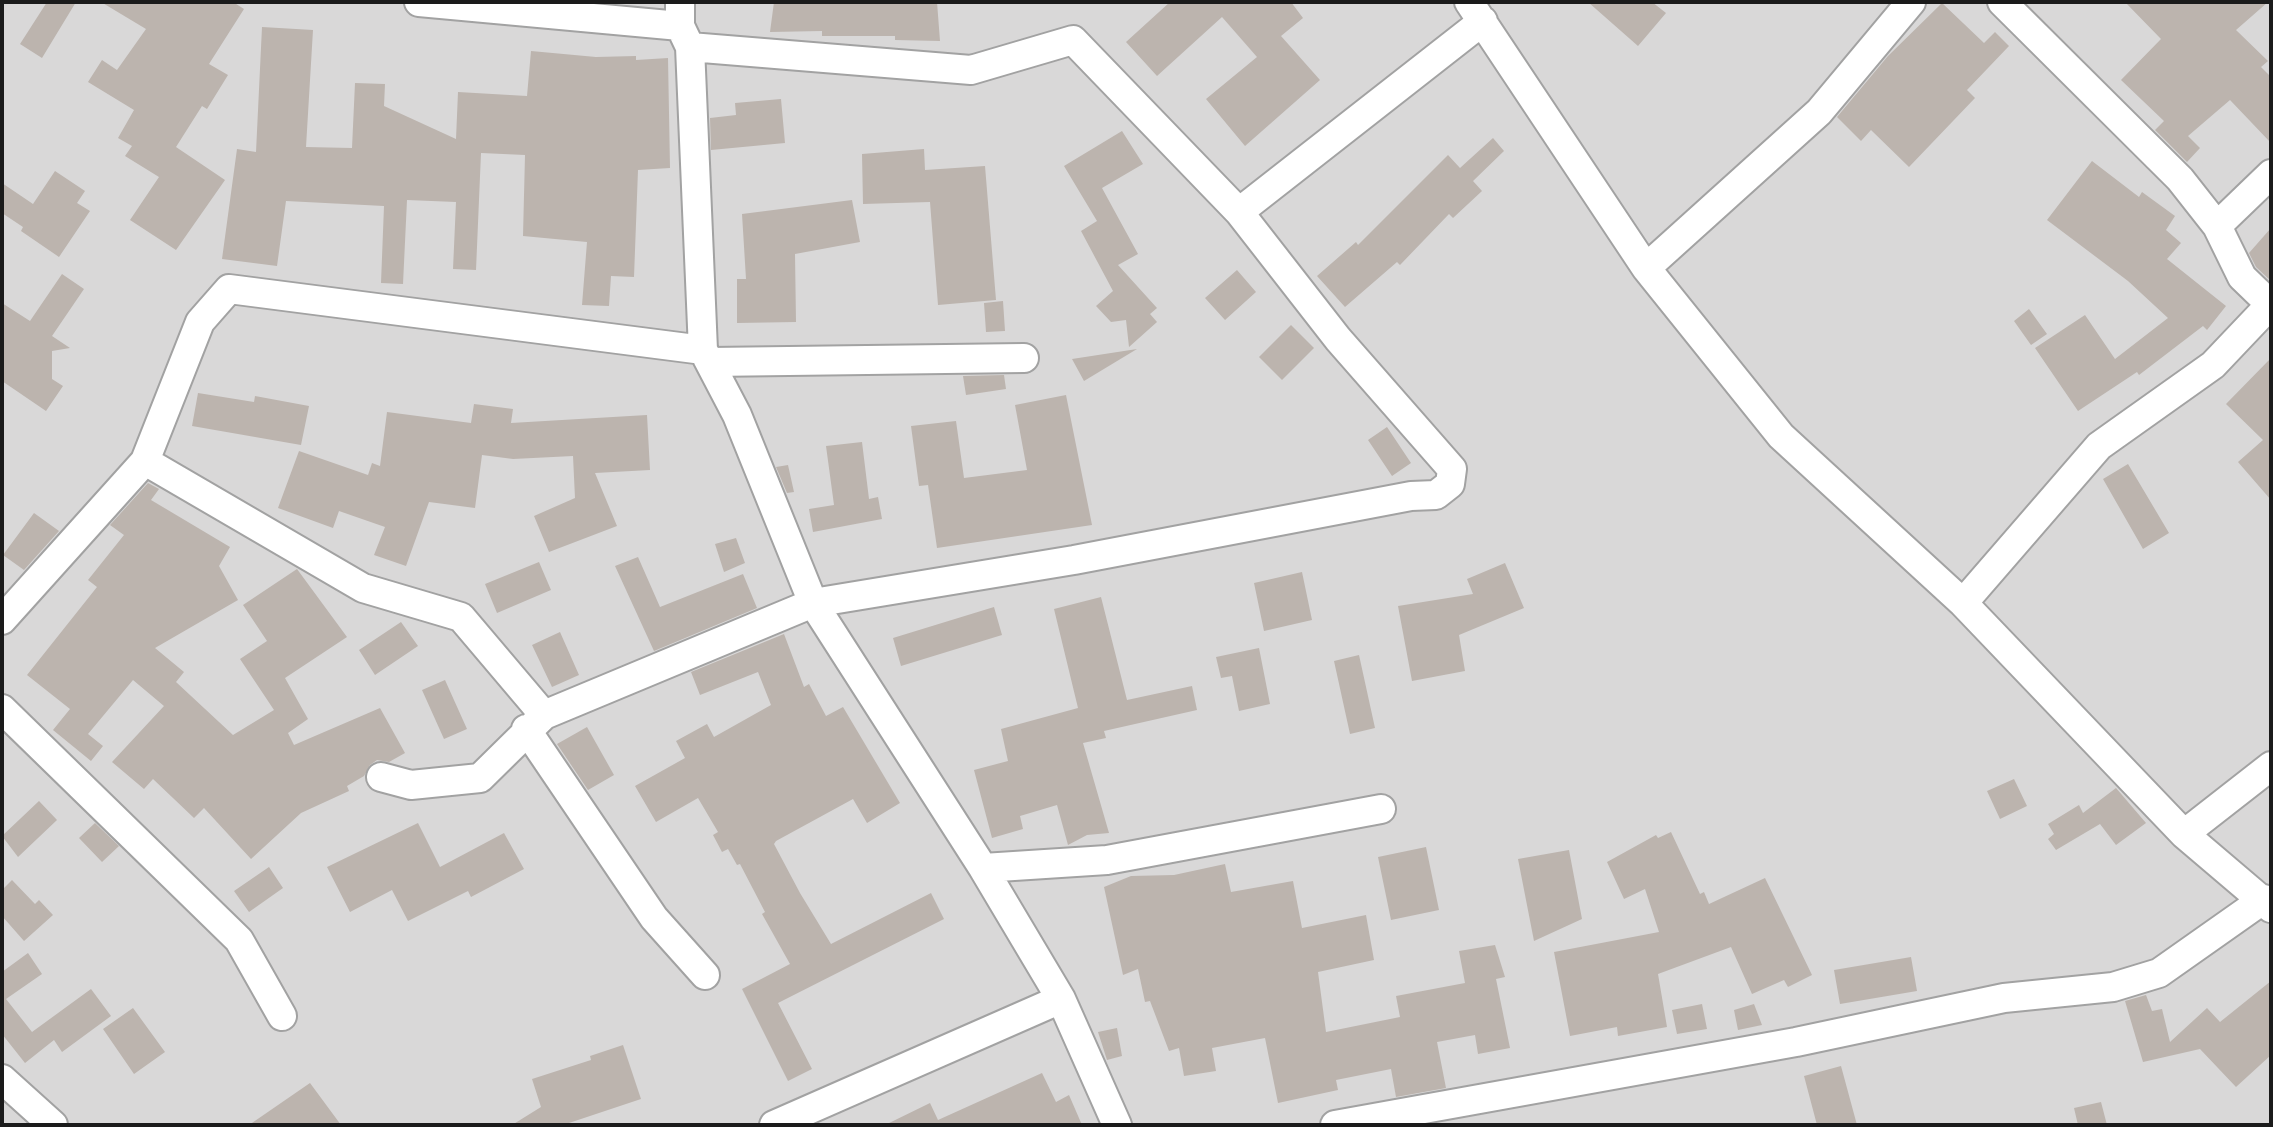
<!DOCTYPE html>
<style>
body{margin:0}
#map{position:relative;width:2273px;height:1127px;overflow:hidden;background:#ece9e1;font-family:"Golos Text",sans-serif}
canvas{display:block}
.frame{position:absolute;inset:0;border:4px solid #1b1b1b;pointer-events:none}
</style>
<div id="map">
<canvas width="2273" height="1127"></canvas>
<div class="frame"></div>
</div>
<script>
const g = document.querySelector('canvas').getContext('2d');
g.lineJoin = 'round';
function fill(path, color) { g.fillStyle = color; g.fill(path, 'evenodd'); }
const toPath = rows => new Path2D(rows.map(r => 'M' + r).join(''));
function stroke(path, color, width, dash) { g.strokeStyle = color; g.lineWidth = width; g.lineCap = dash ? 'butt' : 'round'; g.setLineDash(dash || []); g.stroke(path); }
fill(toPath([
 [2,2,2271,2,2271,1125,2,1125]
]), '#d9d8d8');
fill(toPath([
 [47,2,76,2,42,58,20,44],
 [101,2,233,2,244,9,209,64,228,75,207,109,202,106,176,147,225,180,176,250,130,220,159,177,125,156,132,146,118,138,134,110,88,82,102,60,117,70,146,29],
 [774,2,937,2,940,41,895,40,895,36,822,36,822,31,770,32],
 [1170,2,1291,2,1303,18,1281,36,1320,80,1245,146,1206,99,1257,57,1222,17,1157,76,1126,42],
 [1588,2,1652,2,1666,13,1638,46],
 [2125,2,2268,2,2236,30,2268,61,2261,67,2271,77,2271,143,2230,100,2188,136,2200,148,2187,162,2155,130,2164,121,2121,80,2161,39],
 [1942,3,1984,43,1995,32,2009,46,1967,90,1975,98,1909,167,1871,130,1861,141,1837,117,1888,56],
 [262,27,313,30,306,147,352,148,355,83,385,84,384,106,456,139,458,92,527,96,531,51,596,57,636,56,636,60,668,58,670,168,638,170,634,277,611,276,609,306,582,305,587,242,523,236,525,155,481,153,476,270,453,269,456,202,407,200,403,284,381,283,384,206,286,201,277,266,222,259,237,149,256,152],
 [781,99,785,143,711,150,710,118,736,115,735,103],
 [1122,131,1143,164,1102,188,1138,254,1118,265,1157,308,1150,314,1157,322,1129,347,1126,320,1111,322,1096,306,1113,291,1081,231,1097,221,1064,166],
 [1493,138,1504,151,1473,181,1482,191,1453,218,1449,214,1400,265,1397,262,1345,307,1317,276,1356,242,1358,245,1448,155,1460,168],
 [924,149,925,170,985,166,996,300,938,305,930,202,863,204,862,154],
 [2092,161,2139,197,2142,192,2175,216,2166,230,2181,243,2167,259,2226,306,2207,330,2203,326,2139,375,2137,372,2078,411,2035,348,2085,315,2115,359,2168,318,2128,281,2047,220],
 [55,171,85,191,77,203,90,211,59,257,21,231,23,227,2,213,2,183,33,204],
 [852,200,860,242,795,254,796,322,737,323,737,279,746,279,742,214],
 [2271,228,2271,281,2256,267,2249,253],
 [1237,270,1256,292,1225,320,1205,298],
 [62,274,84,289,52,336,70,348,52,351,52,379,63,386,46,411,2,381,2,303,30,321],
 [1003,301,1005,331,986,332,984,303],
 [2029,309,2047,334,2031,345,2014,321],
 [1291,325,1314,348,1282,380,1259,357],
 [1137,349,1084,381,1072,359],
 [2271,358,2271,500,2238,462,2263,440,2226,404],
 [1004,375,1006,389,966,395,963,376],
 [198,393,254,402,255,396,309,406,301,445,192,426],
 [1066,395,1092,525,937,548,928,485,919,486,911,426,956,421,964,478,1027,470,1015,405],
 [474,404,513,409,511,423,647,415,650,470,595,473,617,526,549,552,534,516,575,498,573,456,513,459,482,455,475,508,429,502,406,566,374,555,385,527,339,511,333,528,278,508,299,451,368,475,372,463,380,466,387,412,471,423],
 [1387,427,1411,463,1392,476,1368,440],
 [862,442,869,499,878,497,882,519,813,532,809,509,834,505,826,446],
 [2128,464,2169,533,2143,549,2103,479],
 [788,465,794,492,787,493,776,467],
 [148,483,159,489,151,500,230,547,219,566,238,600,155,648,184,672,176,682,233,735,274,710,240,659,267,641,243,605,297,569,347,637,285,678,308,719,288,733,294,745,380,708,405,753,389,762,377,760,370,765,364,776,347,786,349,791,301,813,251,859,204,808,194,818,153,779,144,789,112,762,164,706,133,680,88,734,103,746,91,761,53,730,70,709,27,675,97,587,88,580,124,535,110,525],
 [34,513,59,531,24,570,3,555],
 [736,538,745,563,724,572,715,544],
 [638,557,660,607,743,574,757,608,654,651,615,566],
 [539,562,551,590,497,613,485,584],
 [1505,563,1524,608,1459,635,1465,671,1412,681,1398,606,1473,594,1467,579],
 [1302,572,1312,620,1264,631,1254,583],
 [1101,597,1127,700,1192,686,1197,710,1104,731,1106,738,1083,743,1109,833,1087,835,1068,845,1057,805,1020,816,1023,829,992,838,974,770,1008,761,1001,729,1078,708,1054,609],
 [994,607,1002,635,901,666,893,638],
 [401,622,418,646,375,675,359,650],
 [560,632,579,675,552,687,532,645],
 [784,634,804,687,809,684,826,716,843,707,900,803,867,823,853,799,776,841,774,844,800,893,831,944,931,893,944,919,778,1003,812,1069,788,1081,742,989,790,964,762,914,765,912,740,864,737,865,728,849,722,852,713,835,718,832,698,798,656,822,635,786,685,758,676,741,707,724,714,737,771,705,758,672,700,695,691,672],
 [1259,648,1270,704,1239,711,1232,676,1221,678,1216,657],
 [1359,655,1375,728,1350,734,1334,661],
 [445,680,467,729,444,739,422,690],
 [587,727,614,775,588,790,557,744],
 [2014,779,2027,806,2000,819,1987,791],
 [2116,788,2146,823,2116,845,2100,824,2056,850,2048,839,2054,834,2048,824,2079,805,2083,813],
 [39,801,57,820,18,857,2,836],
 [95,823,119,846,102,862,79,838],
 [418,823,440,867,504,833,524,869,471,897,468,891,408,921,392,890,350,912,327,867],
 [1671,832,1700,894,1704,892,1709,904,1765,878,1812,975,1788,987,1784,980,1752,994,1731,947,1658,974,1667,1027,1618,1036,1617,1027,1570,1036,1554,952,1659,932,1645,889,1624,899,1607,862,1656,835,1658,838],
 [1426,847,1439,910,1391,920,1378,857],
 [1569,850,1582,919,1534,941,1518,859],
 [1225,864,1231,892,1293,881,1302,928,1366,915,1374,960,1318,972,1326,1032,1400,1017,1396,996,1465,983,1459,951,1495,945,1505,977,1496,979,1510,1048,1478,1054,1475,1035,1437,1042,1446,1088,1396,1097,1391,1069,1336,1080,1338,1090,1278,1103,1265,1038,1212,1048,1216,1071,1184,1076,1179,1048,1169,1051,1150,1001,1145,1002,1138,969,1123,975,1104,887,1131,876,1174,875],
 [269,867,283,888,249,912,234,891],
 [12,880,35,904,39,900,53,915,24,941,2,916,2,890],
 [28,953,42,974,6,999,32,1032,91,989,111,1016,62,1052,54,1040,25,1063,2,1034,2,972],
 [1911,957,1917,991,1840,1004,1834,970],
 [2271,981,2271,1055,2236,1087,2200,1049,2143,1062,2125,1001,2146,995,2152,1011,2162,1009,2170,1042,2207,1008,2220,1022],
 [1702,1004,1707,1029,1677,1034,1672,1010],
 [1754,1004,1762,1025,1738,1030,1734,1010],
 [133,1008,165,1052,134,1074,103,1029],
 [1117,1028,1122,1056,1107,1060,1098,1032],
 [623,1045,641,1099,563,1125,512,1125,541,1107,532,1079,591,1060,590,1056],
 [1841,1066,1857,1125,1817,1125,1804,1076],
 [1042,1073,1056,1102,1069,1095,1082,1125,885,1125,930,1103,938,1120],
 [310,1083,341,1125,249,1125],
 [2101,1102,2107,1125,2078,1125,2074,1108]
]), '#bcb4ae');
const minor = toPath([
 [419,2,680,26],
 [680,2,680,26,690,47,703,350,737,415,813,603,983,868,1061,999,1117,1125],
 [1469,2,1646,268,1781,436,1963,603,2184,834,2271,908],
 [2002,2,2180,179,2217,226,2242,277,2271,305],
 [1239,212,1483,21],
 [2217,226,2271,174],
 [1646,268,1819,112,1911,2],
 [710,362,1024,358],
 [145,461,363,588,461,617,544,715],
 [1963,603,2099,446,2213,365,2270,305],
 [2,620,145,461,200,322,229,289,703,350],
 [2,709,239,940,282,1016],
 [526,729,654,918,705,975],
 [381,777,411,785,480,778,544,715,813,603,1074,560,1411,496,1436,495,1450,484,1452,469,1338,339,1239,212,1073,40,971,70,690,47],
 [2184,834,2271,766],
 [983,868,1107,860,1381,809],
 [2,1079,53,1125],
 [774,1125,1061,999],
 [1335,1125,1796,1042,2004,998,2113,987,2159,973,2264,899]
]);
stroke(minor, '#a2a2a2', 32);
stroke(minor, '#fff', 28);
</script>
